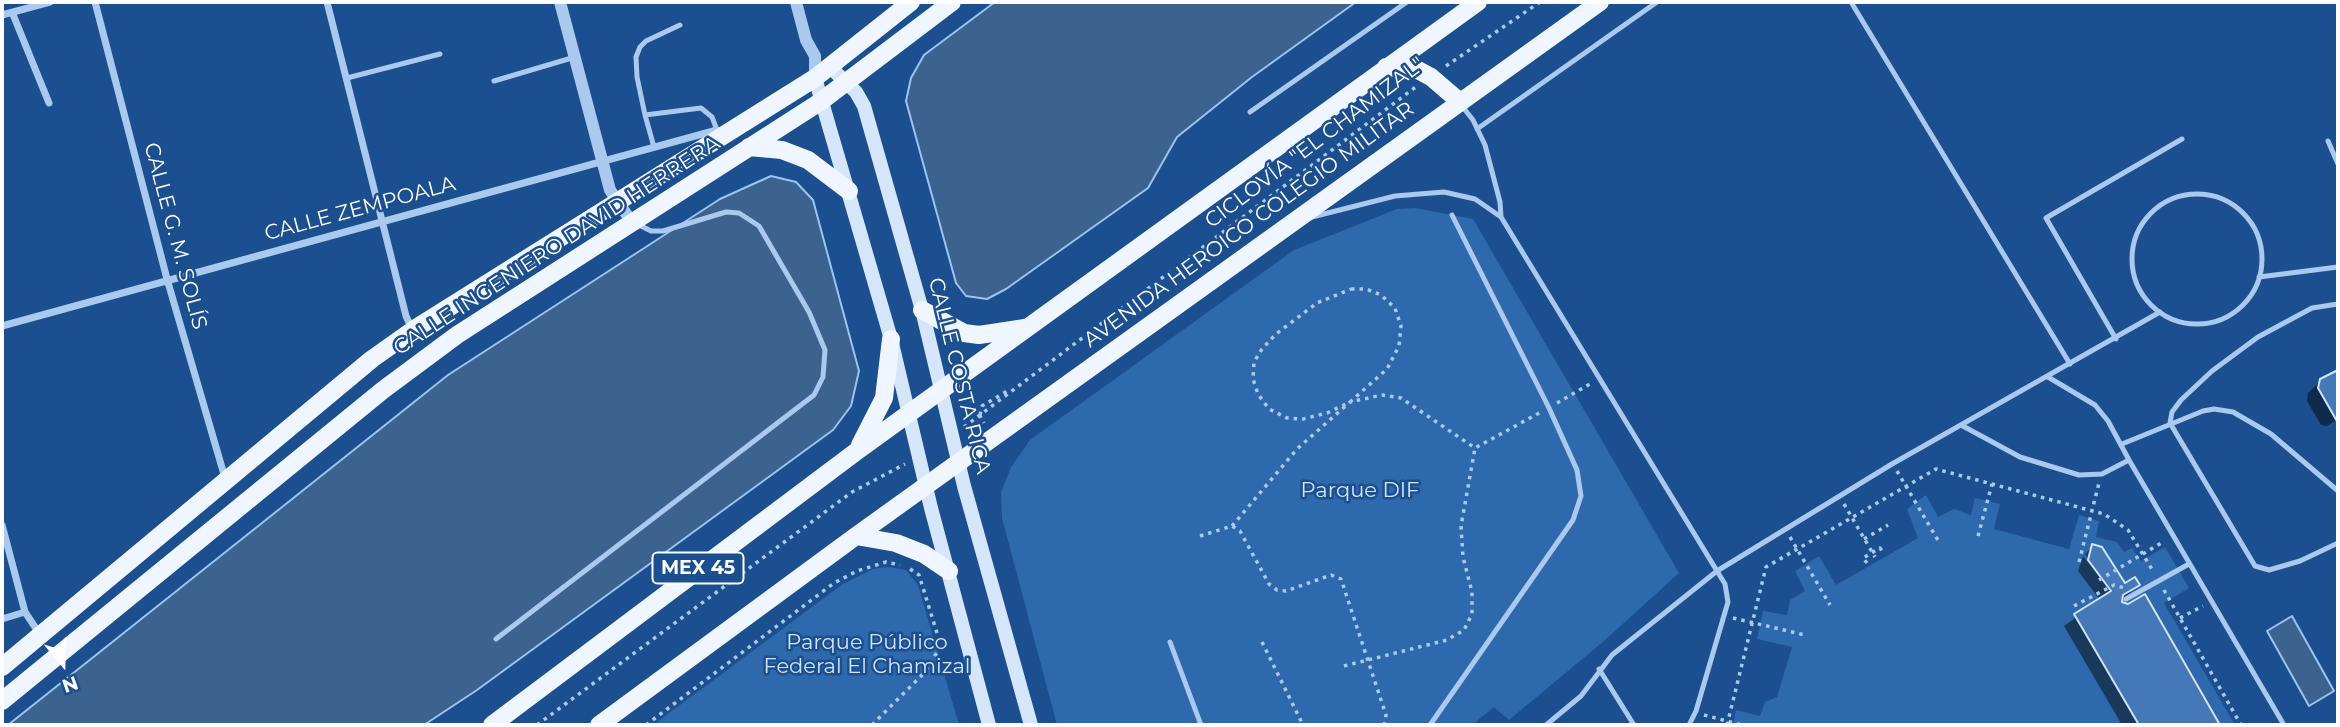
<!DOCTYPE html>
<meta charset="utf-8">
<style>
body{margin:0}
#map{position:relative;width:2340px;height:727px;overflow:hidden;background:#1b4f8f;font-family:Montserrat,sans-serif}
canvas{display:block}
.frame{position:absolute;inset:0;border:4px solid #fff;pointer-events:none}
.north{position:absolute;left:28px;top:629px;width:70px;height:70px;-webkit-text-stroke:5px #1b4f8f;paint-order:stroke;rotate:161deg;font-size:19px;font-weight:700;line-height:28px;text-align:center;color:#fff}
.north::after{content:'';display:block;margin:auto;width:24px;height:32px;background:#fff;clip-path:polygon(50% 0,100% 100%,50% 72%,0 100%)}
</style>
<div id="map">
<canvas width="2340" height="727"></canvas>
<div class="frame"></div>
<div class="north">N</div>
</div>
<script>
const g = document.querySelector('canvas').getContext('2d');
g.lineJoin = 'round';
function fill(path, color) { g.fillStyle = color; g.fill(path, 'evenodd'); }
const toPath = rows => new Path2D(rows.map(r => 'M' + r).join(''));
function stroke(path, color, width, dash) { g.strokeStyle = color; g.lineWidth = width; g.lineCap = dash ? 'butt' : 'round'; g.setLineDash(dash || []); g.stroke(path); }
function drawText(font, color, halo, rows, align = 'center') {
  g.font = font + ' Montserrat,sans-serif'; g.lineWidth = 5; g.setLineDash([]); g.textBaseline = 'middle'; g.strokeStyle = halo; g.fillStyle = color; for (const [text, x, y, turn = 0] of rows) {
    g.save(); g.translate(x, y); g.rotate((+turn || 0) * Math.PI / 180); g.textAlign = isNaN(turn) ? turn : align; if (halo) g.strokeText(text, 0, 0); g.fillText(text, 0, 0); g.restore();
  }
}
fill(toPath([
 [1415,208,1473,219,1679,573,1604,641,1509,720,1494,707,1472,725,1057,725,1002,518,1001,492,1011,467,1030,440,1294,250,1397,209],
 [1926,495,1938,517,1954,509,1971,515,1975,498,2000,504,1994,529,2069,549,2079,515,2099,521,2096,537,2117,542,2124,552,2132,548,2141,561,2165,547,2189,588,2164,603,2235,725,1733,725,1736,710,1760,716,1765,702,1777,697,1792,647,1757,639,1763,611,1787,615,1790,600,1805,591,1795,571,1819,556,1836,585,1918,538,1907,509],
 [888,567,906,570,918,585,959,725,653,725,843,584,873,569]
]), '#2e69ad');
const water = toPath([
 [995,2,1356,2,1252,77,1177,137,1148,188,1006,289,987,299,966,296,956,283,906,101,911,78,924,55,995,2],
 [771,176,796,182,813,200,859,371,851,406,833,430,477,690,424,725,8,725,448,375,720,199,771,176],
 [2292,616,2334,691,2309,706,2267,631,2292,616]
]);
fill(water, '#3c6290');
stroke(water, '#9cc4f0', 2);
fill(toPath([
 [2338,372,2338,419,2327,426,2321,425,2307,401,2308,393,2321,381],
 [2093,546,2124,586,2138,585,2120,603,2128,606,2144,597,2219,725,2122,725,2064,626,2100,600,2078,571,2083,556,2111,591,2085,554]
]), '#0007');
const building = toPath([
 [2338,370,2338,423,2318,388,2320,379,2338,370],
 [2092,544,2102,547,2125,583,2135,577,2140,585,2123,595,2122,602,2128,604,2145,594,2220,725,2139,725,2074,614,2111,591,2088,560,2092,544]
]);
fill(building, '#4478b7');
stroke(building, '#cfe3fa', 2);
stroke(toPath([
 [1446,66,1540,2],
 [1351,289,1366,289,1381,295,1395,308,1401,326,1399,346,1387,369,1350,402,1327,413,1303,419,1287,418,1269,409,1258,394,1253,379,1254,362,1262,349,1276,334,1317,303,1351,289],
 [971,400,984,423],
 [1557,403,1590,384],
 [980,415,982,406,1009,390],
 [964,427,1417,86],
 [1897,471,1939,542],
 [1844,504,1875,557],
 [1232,526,1297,449,1350,402,1382,395,1401,398,1475,448,1541,412],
 [1200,536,1232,526,1240,531,1269,584,1277,590,1286,591,1331,575,1341,579,1386,715,1384,725],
 [1978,536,1992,484],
 [1790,537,1830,605],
 [1864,539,1888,525],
 [2079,562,2099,483],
 [1867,563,1863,558,1880,548,1884,554],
 [2099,580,2163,542],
 [2164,590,2241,725],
 [2074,606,2114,585,2124,588],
 [1733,618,1805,635],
 [2180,618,2203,606],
 [1262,642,1303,725],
 [1344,666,1447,640,1464,630,1472,614,1472,592,1463,557,1461,526,1475,448],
 [1704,715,1742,725],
 [537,725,852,492,905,464],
 [646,725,834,583,857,571,886,562,900,565],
 [872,725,924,673,941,646,919,575,910,569],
 [1727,725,1766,567,1936,469,2104,514,2128,530,2153,571]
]), '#a9c9ee', 3.5, [3.5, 5]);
stroke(toPath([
 [1851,2,2070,364],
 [347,78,440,54],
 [494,81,575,57],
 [1462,106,1473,120,1485,145,1500,202,1501,217],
 [1250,112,1407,2],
 [645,115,637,77,636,57,640,47,646,41,680,25],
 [1477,129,1657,2],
 [2328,141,2338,164],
 [654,147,645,115,701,108,712,117,717,130],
 '2132 259a65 65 0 1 1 130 0a65 65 0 1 1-130 0Z',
 [1312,217,1395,196,1444,192,1475,199,1501,217,1717,571,1612,655,1581,696,1546,725],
 [2259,277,2338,267],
 [2338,304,2312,308,2258,337,2212,371,2181,400,2172,412,2170,423,2255,566,2269,570,2300,561,2338,543],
 [2116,339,2046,218,2182,139],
 [2048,377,2095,405,2108,421,2129,460],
 [1961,425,2020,457,2079,475,2102,474,2129,460,2284,725],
 [2122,444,2203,411,2214,409,2233,412,2271,434,2338,491],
 [2126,599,2189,564],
 [496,639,814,395,823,377,825,350,809,312,759,226,739,213,726,212,663,231,651,231,637,224],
 [1170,642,1201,725],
 [1599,669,1634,725],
 [1430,725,1573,520,1581,496,1577,470,1549,408,1452,215],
 [1689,725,1696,711,1728,602,1725,584,1717,571,1892,464,2160,312]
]), '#a9c9ee', 5);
stroke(toPath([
 [95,2,167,279,225,478],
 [327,2,406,316,412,329],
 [12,12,49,103],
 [2,15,50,2],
 [2,326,717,130,722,133],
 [2,525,25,612,41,636],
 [2,619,25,612]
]), '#a9c9ee', 7);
stroke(toPath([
 [560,2,610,190,631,221],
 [796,2,806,40,815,56,815,78]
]), '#a9c9ee', 12);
stroke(toPath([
 [829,66,856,92,864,106,922,310,964,486,1031,725],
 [815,78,891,339,931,508,989,725]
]), '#d6e6fa', 14);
stroke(toPath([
 [1386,67,1416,69,1431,77,1459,101],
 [749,147,782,150,808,160,849,191],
 [922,310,964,333,979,335,1025,328],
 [860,445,884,398,891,339],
 [856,536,896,543,924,554,949,571],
 [2,667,372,359,413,330,815,78,911,2],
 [2,701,383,390,457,335,820,102,952,2],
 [492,725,857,451,1478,2],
 [599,725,856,536,1600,2]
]), '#f0f6ff', 18);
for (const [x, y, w] of [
 [698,568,91]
]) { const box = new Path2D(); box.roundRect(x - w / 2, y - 15.5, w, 31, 5); g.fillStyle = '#1b4f8f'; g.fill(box); stroke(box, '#fff', 2); }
drawText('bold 19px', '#fff', null, [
 ["MEX 45",698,568]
]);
drawText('21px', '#fff', '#1b4f8f', [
 ["CICLOVÍA \"EL CHAMIZAL\"",1315,143,-37],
 ["CALLE ZEMPOALA",360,209,-15],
 ["AVENIDA HEROICO COLEGIO MILITAR",1249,225,-36],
 ["CALLE G. M. SOLÍS",175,236,75],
 ["CALLE INGENIERO DAVID HERRERA",557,246,-33],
 ["CALLE COSTA RICA",959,376,76]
]);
drawText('21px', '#cfe3fa', '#1b4f8f', [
 ["Parque DIF",1360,491],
 ["Parque Público",867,643],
 ["Federal El Chamizal",867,667]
]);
</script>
